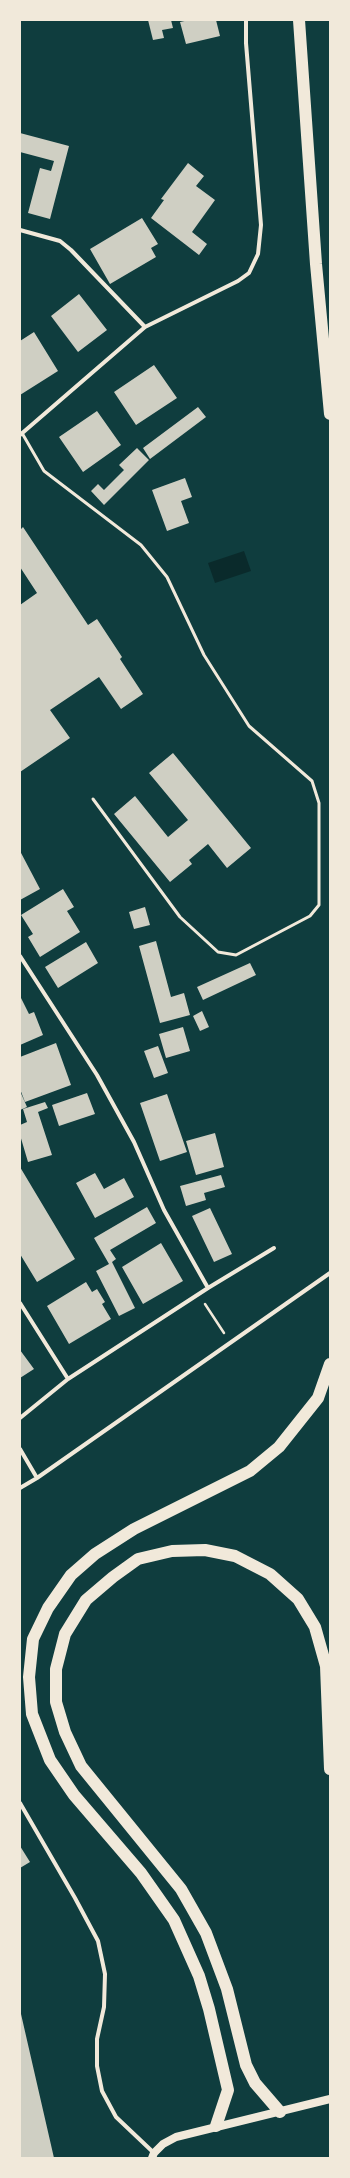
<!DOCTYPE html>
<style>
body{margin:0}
#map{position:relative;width:350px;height:2178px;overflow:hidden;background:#0f3d3e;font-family:"DejaVu Sans",sans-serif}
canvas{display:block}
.frame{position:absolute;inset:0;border:21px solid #f1e9da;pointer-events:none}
</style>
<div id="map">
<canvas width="350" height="2178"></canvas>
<div class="frame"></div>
</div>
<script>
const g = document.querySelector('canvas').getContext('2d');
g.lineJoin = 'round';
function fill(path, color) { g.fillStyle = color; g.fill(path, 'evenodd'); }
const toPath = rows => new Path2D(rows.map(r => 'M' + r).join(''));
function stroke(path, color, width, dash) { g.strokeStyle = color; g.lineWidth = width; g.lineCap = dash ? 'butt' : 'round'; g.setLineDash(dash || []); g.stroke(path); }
fill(toPath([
 [244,551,251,571,215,583,208,563]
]), '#0a2a2b');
fill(toPath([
 [148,20,171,20,173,28,162,30,164,38,153,40],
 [189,20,216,20,220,36,186,44,180,22],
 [20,133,69,146,50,219,28,213,40,168,51,171,54,161,20,152],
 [188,163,204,176,196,186,215,200,192,232,207,244,199,255,151,218,164,200,161,199],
 [142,218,158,244,151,248,156,257,110,284,90,249],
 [79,294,107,330,78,352,51,316],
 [34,332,58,371,20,395,20,341],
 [154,365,177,398,136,425,114,392],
 [198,407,206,417,150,459,143,448],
 [97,411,121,445,83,472,59,437],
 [137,448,149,460,104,505,91,491,98,484,104,490,124,470,119,465],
 [185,478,192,497,181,501,189,523,167,531,152,490],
 [23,527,88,625,97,619,122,657,120,659,143,694,121,709,99,677,50,710,70,738,20,772,20,605,37,593,20,567,20,530],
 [173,753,251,848,227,868,208,844,189,860,192,864,170,882,114,814,135,796,168,837,188,820,149,773],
 [20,851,40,889,20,900],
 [63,889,74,907,67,911,80,932,40,957,28,937,33,934,21,915],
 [145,907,150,925,134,929,129,912],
 [156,941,171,997,184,993,190,1015,160,1023,139,946],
 [86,942,98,963,58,988,45,967],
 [250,963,256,975,203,1000,197,987],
 [20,996,29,1014,34,1012,43,1035,20,1045],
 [202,1011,209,1027,200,1031,193,1016],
 [183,1027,190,1051,166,1058,159,1034],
 [56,1043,71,1085,25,1102,20,1089,20,1057],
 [158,1046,168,1073,154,1078,144,1051],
 [20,1091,27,1107,20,1110],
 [87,1093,95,1114,59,1126,52,1105],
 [167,1094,187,1152,160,1161,140,1103],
 [45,1102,48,1108,38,1112,52,1155,28,1162,20,1135,20,1125,27,1122,23,1109],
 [215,1133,224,1167,196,1175,186,1141],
 [20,1167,75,1259,37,1282,20,1254],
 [95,1173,104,1189,124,1178,134,1197,95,1218,76,1183],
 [221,1175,225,1187,204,1193,206,1200,186,1206,180,1186],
 [147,1207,156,1223,110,1250,116,1259,112,1262,135,1308,119,1316,96,1271,109,1264,94,1238],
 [210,1208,232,1254,214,1262,192,1216],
 [161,1243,183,1281,143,1304,122,1267],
 [86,1282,92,1292,97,1289,105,1302,102,1304,111,1319,69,1344,47,1306],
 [20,1350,34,1369,20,1378],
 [20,1846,30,1862,20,1868],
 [20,2014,21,2014,54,2158,20,2158]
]), '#cfcfc3');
stroke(toPath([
 [205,1304,224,1333]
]), '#f1e9da', 2.5);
stroke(toPath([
 [22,433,44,471,141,545,167,577,204,655,249,726,312,781,319,803,319,905,310,916,236,955,218,952,180,917,93,799]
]), '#f1e9da', 3);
stroke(toPath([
 [20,230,60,241,71,250,145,327],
 [20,435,145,327,238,281,249,273,258,254,261,225,246,43,246,20],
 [20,956,97,1075,134,1142,164,1210,208,1288],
 [20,1303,68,1379],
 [20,1418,68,1379,208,1288,274,1248],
 [20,1449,37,1478],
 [20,1488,37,1478,330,1273],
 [20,1803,75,1898,98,1941,105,1974,104,2007,97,2039,97,2066,102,2091,116,2117,154,2153]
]), '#f1e9da', 4);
stroke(toPath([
 [152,2158,154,2153,163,2144,176,2137,330,2099]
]), '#f1e9da', 8);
stroke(toPath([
 [299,20,316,264,330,414],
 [280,2112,255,2083,246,2065,227,1989,206,1933,181,1889,81,1766,65,1732,56,1702,56,1669,65,1634,86,1600,113,1577,138,1559,172,1551,205,1550,235,1556,270,1574,298,1599,315,1627,326,1666,330,1769],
 [216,2126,228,2090,209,2009,199,1976,174,1920,141,1873,74,1795,50,1760,32,1714,29,1677,33,1639,48,1608,71,1575,95,1554,134,1529,250,1471,279,1447,318,1398,330,1364]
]), '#f1e9da', 12);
</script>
